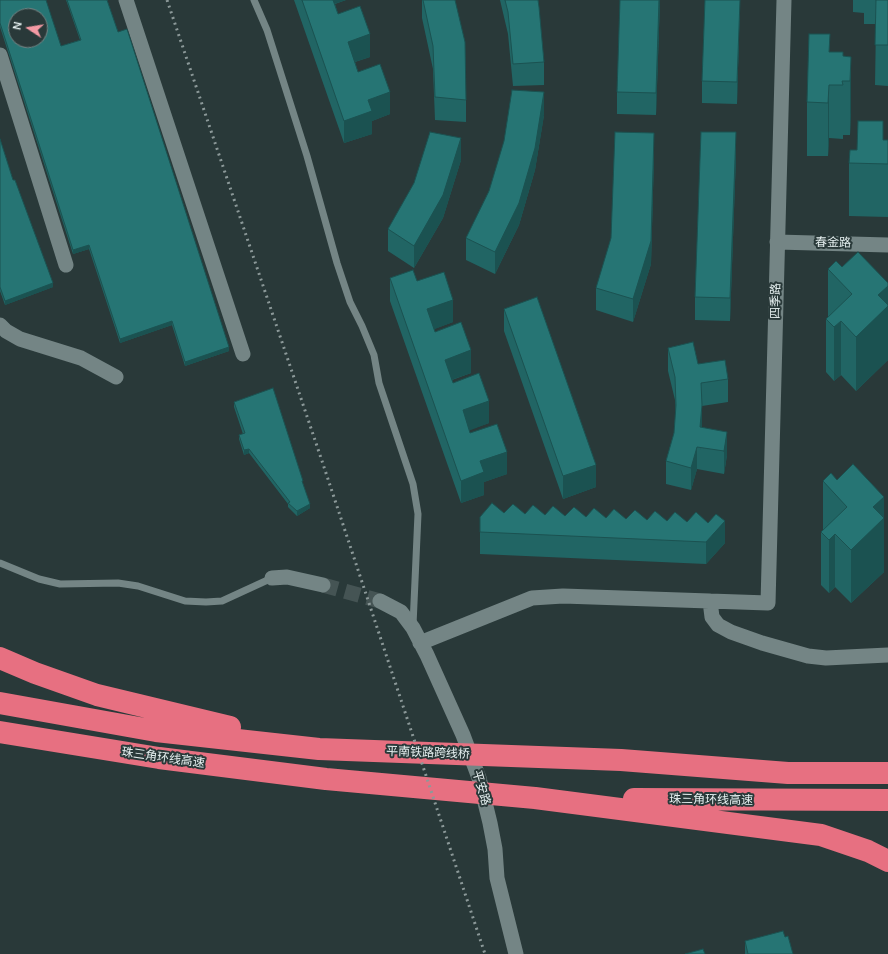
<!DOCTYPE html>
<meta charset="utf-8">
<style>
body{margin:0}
#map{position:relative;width:888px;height:954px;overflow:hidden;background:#293939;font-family:Manrope,sans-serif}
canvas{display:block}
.north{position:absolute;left:8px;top:8px;width:40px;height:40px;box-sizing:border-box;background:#293939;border:1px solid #758282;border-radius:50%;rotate:282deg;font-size:11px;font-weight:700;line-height:16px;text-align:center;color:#e6f0f0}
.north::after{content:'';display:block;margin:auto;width:14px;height:18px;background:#f49aa4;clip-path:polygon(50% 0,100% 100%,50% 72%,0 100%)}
</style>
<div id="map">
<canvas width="888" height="954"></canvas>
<div class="north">N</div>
</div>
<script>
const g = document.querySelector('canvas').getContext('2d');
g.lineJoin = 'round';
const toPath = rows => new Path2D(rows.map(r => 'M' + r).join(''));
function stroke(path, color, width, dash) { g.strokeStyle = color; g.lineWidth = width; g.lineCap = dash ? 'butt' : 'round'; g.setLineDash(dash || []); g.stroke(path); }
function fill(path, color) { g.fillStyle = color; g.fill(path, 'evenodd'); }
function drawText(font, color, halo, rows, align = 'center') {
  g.font = font + ' Manrope,"Noto Sans SC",sans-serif'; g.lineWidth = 4; g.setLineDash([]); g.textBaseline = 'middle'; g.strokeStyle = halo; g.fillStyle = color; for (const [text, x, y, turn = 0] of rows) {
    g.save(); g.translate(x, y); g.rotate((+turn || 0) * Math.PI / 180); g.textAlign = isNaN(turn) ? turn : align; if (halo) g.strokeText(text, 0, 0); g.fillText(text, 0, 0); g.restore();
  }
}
stroke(toPath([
 [323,585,380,601]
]), '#455454', 15, [15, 8]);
stroke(toPath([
 [254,0,267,30,307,156,337,263,350,302,362,326,374,355,379,383,413,484,418,514,413,625],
 [0,563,39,579,60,584,118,583,138,586,185,601,206,602,222,601,272,578]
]), '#748585', 7);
stroke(toPath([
 [126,0,243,354],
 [0,55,66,265],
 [777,242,888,245],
 [0,325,6,331,20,339,81,358,116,377],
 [272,578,287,577,323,585],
 [380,601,401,612,413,628,427,655,463,735,479,778,490,823,495,849,497,878,516,954],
 [710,601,712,617,718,625,731,632,762,643,808,656,826,658,888,655],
 [420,643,532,598,563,596,768,603,784,0]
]), '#748585', 15);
stroke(toPath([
 [0,658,35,673,97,695,230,727],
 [0,703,156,731,319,749,621,760,788,773,888,773],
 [0,732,159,758,326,779,535,798,821,835,868,851,888,861],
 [634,799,888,800]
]), '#e77081', 22);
stroke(toPath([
 [167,0,322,461,485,954]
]), '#8c9999', 3, [2, 4]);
fill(toPath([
 [0,0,61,46,80,40,66,0,107,0,229,351,185,366,172,325,120,343,89,249,73,254,0,27],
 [294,0,346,0,335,4,338,14,370,57,355,62,358,72,390,114,372,121,372,134,344,143],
 [422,0,455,0,466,100,466,122,435,120,433,69,422,18],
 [500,0,538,0,544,62,544,85,513,86,508,34],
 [660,0,656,115,617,114,617,92],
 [705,0,740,0,737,104,702,103,702,81],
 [853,0,888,0,888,86,875,85,876,24,864,24,864,13,853,12],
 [830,52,843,56,851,57,851,110,850,135,843,135,843,139,829,138,828,156,807,156,807,102],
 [544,115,535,170,519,225,495,274,466,260,466,238],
 [0,139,13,180,53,287,5,305,0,291],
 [883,140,888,140,888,217,849,216,849,163,857,150],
 [654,155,651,264,633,322,596,310,596,288],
 [736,155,730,321,695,320,695,297],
 [461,160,443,218,414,268,388,251,388,229],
 [842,267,888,283,888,360,856,391,841,375,834,381,826,372,826,319,828,318,828,269],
 [390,278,417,281,453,322,434,329,435,332,471,373,452,380,453,383,489,423,469,430,470,433,507,474,484,482,484,495,461,503,390,301],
 [504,309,596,487,563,499,504,331],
 [668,348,728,379,728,402,702,406,702,428,727,455,724,474,697,469,691,490,666,484,666,461,674,433,676,414,675,400,668,371],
 [234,402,303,484,310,508,297,516,288,507,288,504,249,453,244,455,239,439,239,435,243,434,234,407],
 [831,473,884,550,884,572,851,603,835,587,829,593,821,585,821,532,823,530,823,481],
 [504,513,687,522,725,543,706,564,480,554,480,532],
 [785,937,793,954,745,954,745,941]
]), '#216564');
fill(toPath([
 [328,0,346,0,328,6],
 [659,0,660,0,656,115,656,93],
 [740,0,737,104,737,82],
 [370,34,370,57,348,64,348,42],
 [851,57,851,110,850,135,850,81],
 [829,85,829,138,828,156,828,103],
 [390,92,390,114,372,121,372,134,344,143,344,121,368,100],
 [544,92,544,115,535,170,519,225,495,274,495,252],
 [736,132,736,155,730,321,730,298],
 [654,133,654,155,651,264,633,322,633,299],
 [461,138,461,160,443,218,414,268,414,246],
 [89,245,89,249,73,254,73,250],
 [53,283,53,287,5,305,5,301],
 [888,286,888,360,856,391,856,337,878,295],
 [453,300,453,322,427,332,427,309],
 [172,321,172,325,120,343,120,339],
 [841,321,841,375,834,381,834,327],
 [229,347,229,351,185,366,185,362],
 [471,350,471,373,445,382,445,360],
 [489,401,489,423,463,433,463,410],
 [702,405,702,428,700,450,700,427],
 [727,432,727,455,724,474,724,451],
 [697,447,697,469,691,490,691,468],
 [249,449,249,453,244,455,244,450],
 [507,452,507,474,484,482,484,495,461,503,461,481,480,461],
 [596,465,596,487,563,499,563,476],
 [884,497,884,572,851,603,851,550,873,507],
 [310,504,310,508,297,516,297,511],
 [725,521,725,543,706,564,706,542],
 [835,534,835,587,829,593,829,540]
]), '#1b5251');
const building = toPath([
 [0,0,46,0,61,46,81,40,67,0,107,0,118,32,127,29,229,347,185,362,172,321,120,339,89,245,73,250,0,23,0,0],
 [16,16,40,16,40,40,16,40,16,16],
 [302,0,333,0,338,14,360,6,370,34,348,42,358,72,380,64,390,92,368,100,372,111,344,121,302,0],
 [423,0,455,0,465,42,466,100,435,97,433,46,423,0],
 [505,0,538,0,539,7,544,62,513,64,508,12,505,0],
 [620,0,659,0,656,93,617,92,620,0],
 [705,0,740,0,737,82,702,81,705,0],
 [876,0,888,0,888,45,875,45,876,0],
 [809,34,830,34,829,52,843,52,843,56,851,57,850,81,842,81,843,85,829,85,828,103,807,102,809,34],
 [512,90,544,92,535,148,519,203,495,252,466,238,489,191,504,141,512,90],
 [858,121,883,121,883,140,888,140,888,164,849,163,850,150,857,150,858,121],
 [430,132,461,138,443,195,414,246,388,229,414,183,430,132],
 [615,132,654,133,651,241,633,299,596,288,611,238,615,132],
 [701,132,736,132,730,298,695,297,701,132],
 [0,139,13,180,15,180,53,283,5,301,0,287,0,139],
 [858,252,888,283,888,286,878,295,888,305,888,306,856,337,841,321,834,327,826,319,852,294,828,269,836,261,842,267,858,252],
 [413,270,417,281,444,272,453,300,427,309,435,332,461,322,471,350,445,360,453,383,479,373,489,401,463,410,470,433,497,424,507,452,480,461,484,472,461,481,390,278,413,270],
 [537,297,596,465,563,476,504,309,537,297],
 [693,342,698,364,725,360,728,379,701,383,702,405,700,427,727,432,724,451,697,447,691,468,666,461,674,433,676,405,675,377,668,348,693,342],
 [273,388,303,481,302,481,310,504,297,511,288,503,290,502,249,449,244,450,239,435,245,433,234,402,273,388],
 [853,464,884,497,873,507,884,518,851,550,835,534,829,540,821,532,847,507,823,481,831,473,837,480,853,464],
 [492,503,504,513,513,504,525,514,533,505,545,515,553,506,565,516,574,507,586,517,594,508,606,518,614,509,626,519,635,510,647,520,655,511,667,521,675,512,687,522,696,512,708,523,716,514,725,521,706,542,480,532,480,517,492,503],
 [783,931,785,937,788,936,793,954,748,954,745,941,783,931],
 [703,949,705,954,685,954,703,949]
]);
fill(building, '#267574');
stroke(building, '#1b5251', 1);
drawText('12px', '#e6f0f0', '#293939', [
 ["春金路",833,243,1],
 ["四季路",776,301,-89],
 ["平南铁路跨线桥",428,753,2],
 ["珠三角环线高速",163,758,8],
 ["平安路",481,788,74],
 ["珠三角环线高速",711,800,1]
]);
</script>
